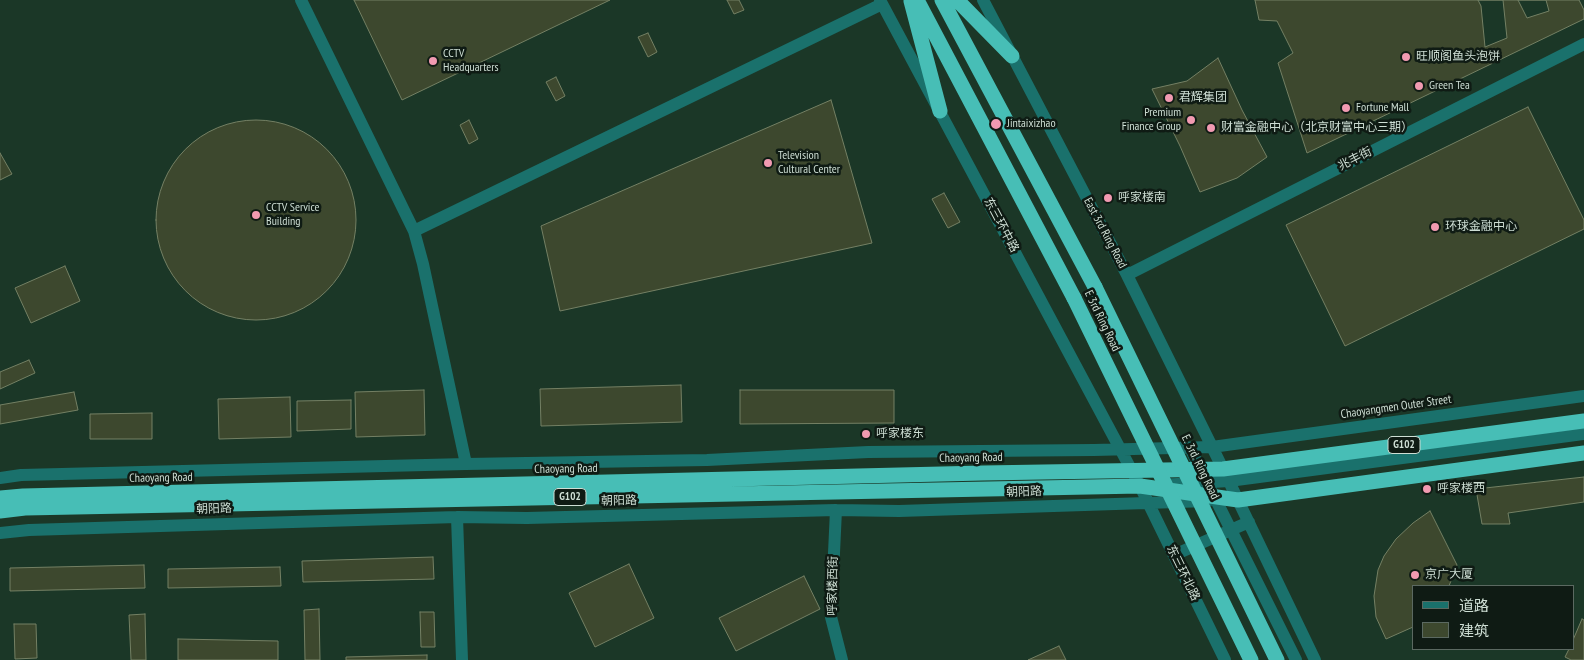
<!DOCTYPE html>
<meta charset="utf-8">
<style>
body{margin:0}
#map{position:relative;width:1584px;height:660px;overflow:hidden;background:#1b3727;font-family:"PT Sans Narrow","Noto Sans SC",sans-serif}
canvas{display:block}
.legend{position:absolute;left:1412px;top:585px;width:162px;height:65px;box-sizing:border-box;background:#0f1b14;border:1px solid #5b6961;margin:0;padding:6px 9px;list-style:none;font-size:15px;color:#ceded4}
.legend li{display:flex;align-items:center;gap:10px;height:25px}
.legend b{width:25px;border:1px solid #5b6961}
</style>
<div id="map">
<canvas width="1584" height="660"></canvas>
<ul class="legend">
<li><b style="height:6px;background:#1a716c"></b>道路</li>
<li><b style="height:14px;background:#3d482e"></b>建筑</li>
</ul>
</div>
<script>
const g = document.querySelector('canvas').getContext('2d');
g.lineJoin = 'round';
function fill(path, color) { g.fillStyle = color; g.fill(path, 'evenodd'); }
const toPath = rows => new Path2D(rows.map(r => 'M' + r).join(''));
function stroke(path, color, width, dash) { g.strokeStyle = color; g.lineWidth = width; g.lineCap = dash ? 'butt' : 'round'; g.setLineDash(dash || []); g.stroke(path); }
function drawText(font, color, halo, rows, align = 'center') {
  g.font = font + ' "PT Sans Narrow","Noto Sans SC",sans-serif'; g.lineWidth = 5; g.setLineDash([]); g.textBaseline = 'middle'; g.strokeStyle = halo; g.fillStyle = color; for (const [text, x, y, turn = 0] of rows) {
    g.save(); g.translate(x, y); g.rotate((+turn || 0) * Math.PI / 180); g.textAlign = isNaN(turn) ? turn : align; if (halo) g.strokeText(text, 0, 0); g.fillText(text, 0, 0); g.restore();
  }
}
const building = toPath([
 [354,0,610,0,402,100,354,0],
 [727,0,739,0,744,10,734,14,727,0],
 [1255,0,1579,0,1584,10,1584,19,1307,153,1278,63,1293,53,1277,21,1259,20,1255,0],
 [1478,0,1503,0,1507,38,1485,47,1481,6,1478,0],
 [1518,0,1546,0,1549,11,1527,18,1518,0],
 [648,33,657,52,648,57,638,37,648,33],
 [1218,58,1242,110,1267,157,1237,178,1200,192,1180,146,1152,89,1187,81,1218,58],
 [556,77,565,96,556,101,546,82,556,77],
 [831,100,872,243,560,311,541,226,831,100],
 [1528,107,1584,220,1584,229,1345,346,1286,225,1528,107],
 [469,120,478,139,469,144,460,125,469,120],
 '156 220a100 100 0 1 1 200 0a100 100 0 1 1-200 0Z',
 [0,153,12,174,0,180,0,153],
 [944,193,960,222,948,228,932,199,944,193],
 [65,266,80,301,31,323,15,288,65,266],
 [29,360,35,373,0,389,0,372,29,360],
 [681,385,682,422,541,426,540,389,681,385],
 [424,390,425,435,356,437,355,392,424,390],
 [740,390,894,390,894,423,740,424,740,390],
 [74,392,78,410,0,424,0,405,74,392],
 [290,397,291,437,219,439,218,399,290,397],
 [351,400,351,429,297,431,297,401,351,400],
 [152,413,152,439,90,439,90,414,152,413],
 [1584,477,1584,502,1508,513,1510,524,1482,524,1476,489,1584,477],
 [1430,511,1457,565,1449,586,1413,586,1413,627,1386,639,1376,617,1374,596,1378,570,1384,556,1396,539,1413,523,1430,511],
 [433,557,434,579,303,582,302,561,433,557],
 [629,564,654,618,595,647,569,593,629,564],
 [144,565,145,588,10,591,10,568,144,565],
 [280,567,281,586,168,588,168,569,280,567],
 [804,576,820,609,736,651,719,618,804,576],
 [319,609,320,660,305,660,304,610,319,609],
 [420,612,434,612,435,647,421,647,420,612],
 [145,614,146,660,131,660,129,615,145,614],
 [1582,619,1584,620,1584,660,1571,660,1565,657,1569,649,1573,649,1573,640,1582,619],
 [14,624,36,624,37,658,15,659,14,624],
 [178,639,278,641,278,660,178,660,178,639],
 [1059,646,1066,660,1028,660,1059,646],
 [427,655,427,660,346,660,346,657,427,655]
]);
fill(building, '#3d482e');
stroke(building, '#748064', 1);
stroke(toPath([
 [301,0,414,231,423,264,466,464],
 [880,0,1140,486,1225,660],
 [983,0,1127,275,1223,469,1315,660],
 [414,231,882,4],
 [1127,275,1584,44],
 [1190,448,1296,660],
 [0,478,21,475,466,464,707,460,868,452,1094,450,1212,447,1584,396],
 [1160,485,1229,481,1584,434],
 [836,510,831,617,842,660],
 [457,517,462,660],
 [0,533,29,530,457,517,527,518,836,510,899,511,1208,501],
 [1174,555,1249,522]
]), '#1a716c', 12);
stroke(toPath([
 [917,0,1074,298],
 [942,0,1095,287],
 [957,0,1012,56],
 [911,1,940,111],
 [0,498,23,496,983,473,1223,469,1584,421],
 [0,511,25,508,1140,486,1238,500,1584,453]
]), '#47beb6', 15);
stroke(toPath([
 [1095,287,1277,660],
 [1074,298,1251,660]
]), '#47beb6', 15);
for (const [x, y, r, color] of [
 [1406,57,5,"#f19ab1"],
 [433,61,5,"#f19ab1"],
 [1419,86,5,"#f19ab1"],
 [1169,98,5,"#f19ab1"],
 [1346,108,5,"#f19ab1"],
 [1191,120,5,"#f19ab1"],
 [996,124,6,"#f19ab1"],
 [1211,128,5,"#f19ab1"],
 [768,163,5,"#f19ab1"],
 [1108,198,5,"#f19ab1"],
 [256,215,5,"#f19ab1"],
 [1435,227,5,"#f19ab1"],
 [866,434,5,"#f19ab1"],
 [1427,489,5,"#f19ab1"],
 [1415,575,5,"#f19ab1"]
]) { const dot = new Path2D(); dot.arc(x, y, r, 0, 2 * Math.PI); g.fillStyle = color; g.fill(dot); stroke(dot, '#0f1b14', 2); }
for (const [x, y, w] of [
 [1404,445,32],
 [570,497,32]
]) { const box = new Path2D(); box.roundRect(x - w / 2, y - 8.5, w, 17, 4); g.fillStyle = '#0f1b14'; g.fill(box); stroke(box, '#ceded4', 1); }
drawText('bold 11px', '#ceded4', null, [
 ["G102",1404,445],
 ["G102",570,497]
]);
drawText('12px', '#ceded4', '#0f1b14', [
 ["CCTV",443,54],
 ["Headquarters",443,68],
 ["旺顺阁鱼头泡饼",1416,57],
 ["Green Tea",1429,86],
 ["君辉集团",1179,98],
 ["Fortune Mall",1356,108],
 ["Premium",1181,113,"right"],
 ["Finance Group",1181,127,"right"],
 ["Jintaixizhao",1007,124],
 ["财富金融中心（北京财富中心三期）",1221,128],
 ["Television",778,156],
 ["Cultural Center",778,170],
 ["呼家楼南",1118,198],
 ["CCTV Service",266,208],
 ["Building",266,222],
 ["环球金融中心",1445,227],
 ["呼家楼东",876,434],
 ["呼家楼西",1437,489],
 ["京广大厦",1425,575]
], 'left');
drawText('12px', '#ceded4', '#0f1b14', [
 ["兆丰街",1355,159,-27],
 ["东三环中路",1001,225,62],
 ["East 3rd Ring Road",1105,233,62],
 ["E 3rd Ring Road",1102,321,64],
 ["Chaoyangmen Outer Street",1396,407,-8],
 ["Chaoyang Road",971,458,-1],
 ["E. 3rd. Ring Road",1200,467,64],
 ["Chaoyang Road",566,469,-1],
 ["Chaoyang Road",161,478,-1],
 ["朝阳路",1024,492,-2],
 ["朝阳路",619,501,-1],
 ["朝阳路",214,509,-2],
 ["东三环北路",1183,573,64],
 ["呼家楼西街",833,586,-89]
]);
</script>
